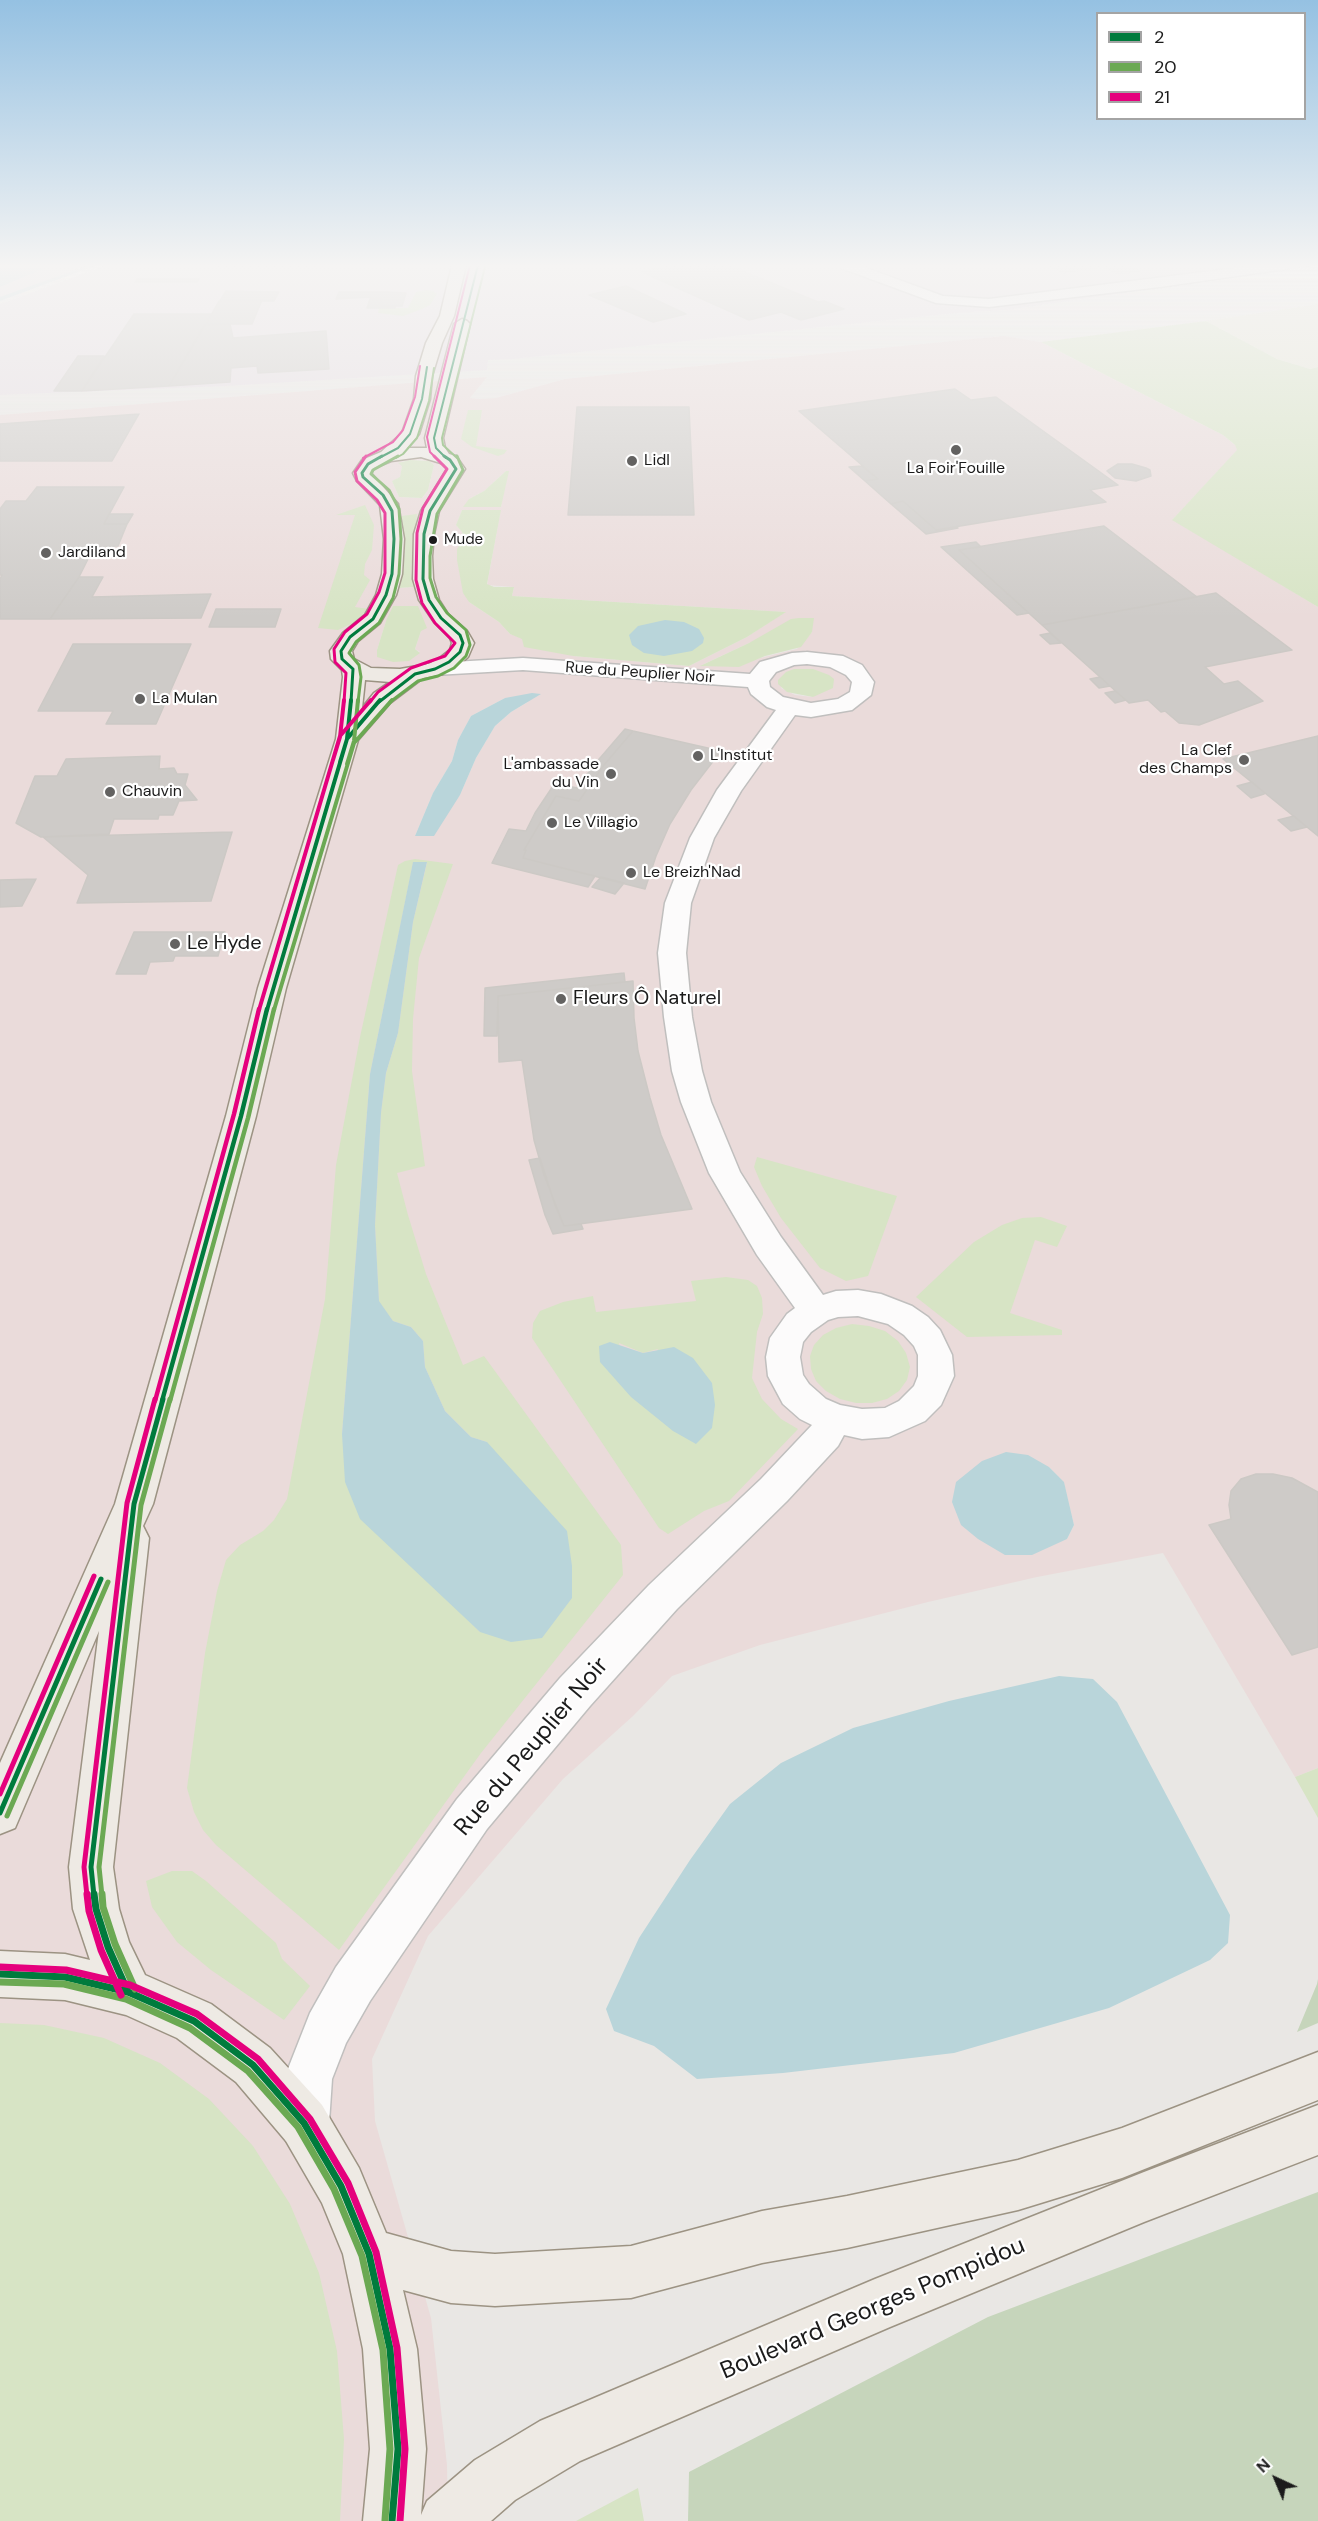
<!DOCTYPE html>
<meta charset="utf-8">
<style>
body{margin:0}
#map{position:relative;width:1318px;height:2521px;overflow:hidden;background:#e9e7e4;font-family:"DM Sans",sans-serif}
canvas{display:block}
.legend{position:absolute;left:1096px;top:12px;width:210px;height:108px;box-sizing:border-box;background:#fff;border:2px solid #a4a4a4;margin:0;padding:8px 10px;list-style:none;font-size:18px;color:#1b1b1b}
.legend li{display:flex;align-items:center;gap:12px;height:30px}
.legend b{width:30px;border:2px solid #a4a4a4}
.north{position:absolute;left:1246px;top:2449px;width:60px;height:60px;-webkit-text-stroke:4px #fff;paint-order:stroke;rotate:316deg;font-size:16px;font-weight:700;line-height:24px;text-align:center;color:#1b1b1b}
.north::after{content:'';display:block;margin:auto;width:21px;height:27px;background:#1b1b1b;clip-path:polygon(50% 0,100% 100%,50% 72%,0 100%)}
</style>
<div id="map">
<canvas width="1318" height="2521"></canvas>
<ul class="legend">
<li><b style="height:8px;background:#007b3d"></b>2</li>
<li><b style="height:8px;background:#6ba953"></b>20</li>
<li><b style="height:8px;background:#e5007d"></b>21</li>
</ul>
<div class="north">N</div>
</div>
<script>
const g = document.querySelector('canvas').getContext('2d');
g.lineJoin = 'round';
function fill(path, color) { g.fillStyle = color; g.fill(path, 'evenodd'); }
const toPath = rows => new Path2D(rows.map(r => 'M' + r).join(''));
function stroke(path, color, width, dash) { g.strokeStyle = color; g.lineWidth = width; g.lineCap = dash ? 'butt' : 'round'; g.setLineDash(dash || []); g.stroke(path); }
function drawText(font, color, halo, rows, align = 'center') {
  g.font = font + ' "DM Sans",sans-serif'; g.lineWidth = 4.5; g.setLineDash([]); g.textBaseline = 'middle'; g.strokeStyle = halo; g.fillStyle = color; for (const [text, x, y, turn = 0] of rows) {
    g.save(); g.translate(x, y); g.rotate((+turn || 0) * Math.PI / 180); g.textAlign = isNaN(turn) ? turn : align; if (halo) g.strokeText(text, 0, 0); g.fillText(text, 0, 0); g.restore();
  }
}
fill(toPath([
 [1004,336,1041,342,1223,435,1235,445,1238,450,1173,519,1318,607,1318,1768,1295,1777,1163,1553,1037,1577,928,1602,760,1645,672,1676,633,1716,563,1779,428,1936,372,2059,375,2121,431,2318,447,2465,448,2521,0,2521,0,415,487,377,470,398,480,399,496,398,565,379],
 [422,460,434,465,428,490,422,498,399,497,392,481,400,478,403,461],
 [506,471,501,507,469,499,484,491],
 [462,510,500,514,487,585,514,587,512,596,785,612,747,637,689,666,573,656,510,634,499,622,469,602,464,538,462,532,456,525],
 [416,515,411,571,413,587,398,588,403,572,405,548,401,516],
 [386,621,421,631,415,649,420,652,377,657,377,650],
 [812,632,797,649,756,659,702,665,749,643],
 [794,669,813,669,813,697,795,695,781,688],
 [505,698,528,702,511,712,495,726,476,758,460,795,415,836,433,793,452,761,458,740,471,716],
 [1049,1467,1064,1483,1074,1525,1067,1539]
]), '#eadbda');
fill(toPath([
 [0,265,88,265,0,299],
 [107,265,1318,265,1007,310,957,313,513,359,488,360,487,370,226,386,0,395,0,304]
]), '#e6dde3');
fill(toPath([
 [1318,304,1318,367,1310,369,1277,359,1206,321]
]), '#e8e8d8');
fill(toPath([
 [426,290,433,291,437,294,430,305,422,309,403,316,378,313,379,308,408,308,416,292],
 [1206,321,1277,359,1310,369,1318,367,1318,607,1172,520,1237,450,1235,445,1223,435,1041,342],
 [468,410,482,410,476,446,507,450,504,454,498,456,472,447,461,439],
 [410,460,429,461,434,465,428,490,422,498,399,497,392,481,400,477,402,466,398,463],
 [506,471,509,471,501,507,463,507,469,499,484,491],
 [365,505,374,525,372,550,365,564,364,575,370,580,355,607,369,609,353,623,338,630,318,628,355,515,336,515],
 [462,510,501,510,487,584,494,587,514,587,512,596,786,612,747,637,689,666,573,656,524,647,522,639,510,634,499,622,469,602,463,593,457,560,457,549,464,538,462,532,456,525],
 [417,514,411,571,413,587,398,588,403,572,405,548,401,516],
 [393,606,418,606,427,628,421,631,415,649,420,653,409,661,393,662,377,657,377,650,386,621],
 [799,618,814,618,812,632,801,647,765,656,739,667,700,666,749,643,791,619],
 [794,669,813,669,829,675,834,679,833,688,813,697,787,692,778,684,778,680,786,672],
 [415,859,453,864,419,958,413,1019,412,1071,425,1166,397,1173,408,1215,426,1274,463,1365,484,1356,621,1545,623,1575,481,1753,339,1950,216,1845,203,1830,194,1812,187,1788,205,1653,217,1591,226,1560,240,1545,263,1531,274,1520,287,1499,325,1299,336,1165,360,1037,398,865,405,861],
 [413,863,427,863,413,922,398,1033,386,1073,381,1113,375,1225,379,1302,393,1321,411,1327,423,1341,425,1367,445,1411,471,1437,487,1442,480,1632,437,1589,342,1434,370,1074],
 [757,1157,897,1196,868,1276,846,1281,820,1268,781,1218,762,1186,754,1167],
 [1041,1217,1067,1226,1057,1247,1035,1240,1010,1313,1062,1330,1062,1335,967,1337,916,1297,974,1242,1002,1225,1022,1218],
 [726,1277,748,1280,757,1286,762,1298,763,1314,757,1332,752,1378,762,1399,781,1419,798,1429,729,1501,704,1511,668,1534,659,1528,532,1338,533,1323,540,1311,563,1302,593,1296,596,1312,696,1301,691,1281],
 [619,1343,643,1353,658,1349,631,1397],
 [852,1324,869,1326,885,1331,898,1341,906,1353,910,1367,907,1380,899,1391,887,1399,872,1403,856,1403,840,1399,826,1391,816,1381,811,1369,810,1356,814,1345,823,1335,836,1328],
 [1318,1768,1318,1818,1295,1777],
 [172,1871,192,1871,206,1881,276,1943,282,1959,310,1986,284,2020,211,1970,177,1942,152,1907,146,1881],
 [0,2023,44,2025,104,2038,160,2063,209,2099,253,2146,290,2204,319,2273,337,2351,344,2439,340,2521,0,2521],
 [638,2488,644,2521,576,2521]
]), '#d7e4c5');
fill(toPath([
 [1318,1979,1318,2023,1297,2032,1317,1984],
 [1318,2192,1318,2521,688,2521,689,2472,988,2317]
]), '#c6d5bb');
fill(toPath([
 [0,265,52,265,0,287],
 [665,620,684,622,699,629,704,638,703,643,692,651,664,656,644,653,632,645,629,635,638,626],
 [532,693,541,694,511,712,495,726,476,758,460,795,434,836,415,836,433,793,452,761,458,740,471,716,505,698],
 [413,862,427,862,413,922,398,1033,386,1073,381,1113,375,1225,379,1301,393,1321,411,1327,423,1341,425,1367,445,1411,471,1437,487,1442,567,1531,572,1566,572,1598,542,1638,511,1642,480,1632,360,1519,345,1482,342,1434,370,1074],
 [610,1342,643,1353,674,1347,693,1358,712,1383,715,1405,712,1428,696,1444,673,1431,631,1397,600,1362,599,1346],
 [1006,1452,1028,1455,1049,1467,1064,1482,1074,1525,1067,1539,1032,1555,1005,1555,978,1539,961,1525,952,1502,956,1482,982,1461],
 [1059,1676,1093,1679,1117,1702,1230,1915,1228,1943,1210,1960,1109,2008,954,2053,783,2073,697,2079,654,2046,614,2031,606,2009,639,1938,690,1860,730,1804,781,1763,853,1728,949,1701]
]), '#b9d5da');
fill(toPath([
 [89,265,97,265,0,301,0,297,89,265]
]), '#b9d5da');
const building = toPath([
 [216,265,387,265,214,267,216,265],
 [674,265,728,265,818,302,824,301,844,309,801,320,781,312,749,320,642,272,674,265],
 [1048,265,1062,265,1075,271,1064,273,1048,265],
 [1062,265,1112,265,1075,271,1062,265],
 [1111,265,1125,265,1140,271,1118,274,1104,267,1111,265],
 [137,279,199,279,197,282,135,282,137,279],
 [626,286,686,314,653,322,589,295,626,286],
 [226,291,279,292,274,301,220,301,226,291],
 [339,292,387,292,406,293,402,306,381,306,382,299,370,299,371,297,336,299,339,292],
 [370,299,382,299,381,306,395,306,395,308,367,308,370,299],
 [262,300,252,324,206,324,219,301,262,300],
 [134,314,212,314,169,386,82,391,134,314],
 [230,324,233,338,326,331,329,369,258,373,257,366,231,368,230,382,169,386,204,325,230,324],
 [78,356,104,356,82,391,54,391,78,356],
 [955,389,971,400,996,397,1118,485,1090,490,1106,502,936,530,903,501,891,504,865,481,878,479,799,411,955,389],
 [577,407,689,407,694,515,568,515,577,407],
 [139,414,112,461,0,461,0,424,139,414],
 [1118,464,1132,464,1146,468,1150,470,1151,476,1136,481,1115,478,1107,471,1118,464],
 [862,466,878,479,865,481,849,467,862,466],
 [37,487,124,487,104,524,127,524,118,546,94,547,79,577,50,619,0,619,0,579,2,575,0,575,0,509,6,501,26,501,37,487],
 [903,501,936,530,958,528,926,534,891,504,903,501],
 [109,514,133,514,127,524,104,524,109,514],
 [1104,526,1197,597,1042,625,959,550,1104,526],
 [976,542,981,547,959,550,1029,613,1017,615,941,547,976,542],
 [79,577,103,577,92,597,211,594,201,618,50,619,79,577],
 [1216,593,1292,650,1205,667,1224,684,1238,681,1263,701,1199,725,1179,723,1165,711,1161,712,1148,700,1129,703,1042,625,1216,593],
 [216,609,281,609,275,627,209,627,216,609],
 [1050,633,1061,643,1050,644,1040,635,1050,633],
 [73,644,191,644,156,724,106,724,113,711,38,711,73,644],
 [1100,677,1110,686,1099,688,1090,679,1100,677],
 [1115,691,1126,700,1115,703,1105,693,1115,691],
 [625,729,633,731,604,765,579,801,556,796,524,850,526,850,523,858,595,876,588,887,492,863,509,829,526,831,535,813,555,783,577,788,594,765,625,729],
 [633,731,721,751,691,790,670,824,656,856,645,889,523,858,526,850,524,850,556,796,579,801,604,765,633,731],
 [1318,736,1318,836,1223,759,1318,736],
 [160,756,159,769,174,768,177,774,188,774,185,785,197,800,179,801,173,815,159,815,158,819,114,819,109,834,41,837,16,823,35,776,57,776,66,759,160,756],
 [1252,782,1265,793,1264,794,1251,798,1237,786,1252,782],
 [1294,816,1307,827,1291,831,1278,820,1294,816],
 [232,832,211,901,77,903,88,875,43,837,232,832],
 [601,877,624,883,615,894,592,887,601,877],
 [36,879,22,906,0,907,0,880,36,879],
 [134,932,225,932,218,956,175,956,173,961,150,962,146,974,116,974,134,932],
 [624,973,625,982,498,996,497,1036,484,1036,485,988,624,973],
 [633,981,634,1018,638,1051,650,1098,661,1135,692,1209,564,1226,544,1175,534,1140,522,1060,499,1062,498,996,633,981],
 [540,1158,555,1205,564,1226,581,1224,583,1229,553,1234,545,1215,529,1160,540,1158],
 [1256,1474,1273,1474,1292,1478,1318,1492,1318,1647,1292,1655,1209,1525,1231,1519,1229,1505,1231,1491,1241,1479,1256,1474]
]);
fill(building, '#cecbc8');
stroke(building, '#ccc9c5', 1.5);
const minor = toPath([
 [839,265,858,265,943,296,989,299,1259,265,1293,265,1286,269,1160,287,989,307,936,303,841,268,839,265],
 [807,652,843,656,862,665,874,682,871,695,852,710,811,717,795,715,741,791,714,838,691,903,686,953,692,1017,702,1071,711,1102,740,1172,781,1237,823,1295,836,1291,858,1290,881,1294,912,1306,928,1317,940,1330,952,1355,954,1376,941,1405,925,1421,889,1437,862,1439,844,1435,838,1446,787,1501,677,1609,590,1706,487,1829,370,2001,346,2043,332,2079,329,2123,322,2141,304,2148,286,2141,279,2123,284,2079,310,2013,336,1967,457,1799,560,1678,649,1585,761,1479,812,1425,800,1419,783,1404,768,1376,766,1357,770,1338,787,1314,795,1308,757,1255,709,1173,681,1102,672,1071,664,1017,658,953,665,903,690,838,717,790,776,710,767,707,751,694,748,687,523,670,435,675,427,674,424,669,427,664,435,663,523,658,750,674,760,662,792,653,807,652],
 [807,664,830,667,846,675,852,682,850,692,838,699,811,703,783,697,770,687,769,681,776,672,794,665,807,664],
 [858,1316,888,1324,904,1335,914,1346,918,1355,918,1376,914,1386,899,1401,885,1408,862,1409,840,1405,826,1399,809,1384,803,1375,800,1357,803,1342,811,1332,828,1320,838,1317,858,1316]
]);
const major = toPath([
 [452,265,466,265,454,316,442,343,432,376,430,399,419,434,407,448,427,448,425,438,454,324,462,319,467,321,470,324,443,438,445,448,449,454,456,456,465,469,439,511,434,534,432,556,433,579,439,600,448,614,467,631,474,643,468,657,457,667,443,674,423,678,390,703,358,740,286,988,256,1116,153,1504,143,1526,149,1538,113,1867,119,1909,129,1942,145,1975,211,2004,270,2048,322,2105,359,2168,386,2233,451,2251,495,2254,631,2246,762,2211,847,2196,1018,2160,1122,2128,1318,2052,1318,2100,1122,2178,1018,2210,847,2248,762,2263,631,2298,495,2306,451,2303,403,2290,417,2349,426,2449,421,2515,427,2501,475,2460,540,2421,875,2279,1144,2172,1318,2105,1318,2155,1144,2222,890,2327,580,2461,515,2500,491,2521,363,2521,370,2449,363,2349,343,2254,322,2203,286,2141,236,2082,177,2038,126,2015,65,2000,0,1997,0,1951,65,1954,90,1960,73,1909,69,1867,99,1631,15,1828,0,1834,0,1763,115,1504,226,1116,258,988,336,739,343,677,342,670,331,659,330,651,343,633,365,615,376,595,382,574,384,539,380,505,357,481,353,473,362,460,381,452,402,433,414,399,416,376,426,343,440,316,452,265],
 [421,457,444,464,447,469,421,511,414,534,413,579,419,600,434,622,450,638,452,643,450,650,441,657,429,664,400,669,371,668,354,659,352,651,358,641,380,623,396,595,402,574,404,539,398,504,371,473,374,468,391,461,421,457],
 [365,680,390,682,374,693,362,708,365,680]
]);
stroke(minor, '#c0bfbe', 3);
stroke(major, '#9c9383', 3);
fill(minor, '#fcfbfb');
fill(major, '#eeeae4');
stroke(toPath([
 [379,458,398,448,410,434,422,399,427,367],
 [446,458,436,448,434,438,478,265]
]), '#007b3d', 2);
stroke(toPath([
 [351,702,353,669,342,659,341,651,350,637,373,619,386,595,392,574,394,539,392,511,383,495,363,477,362,473,368,464,382,456],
 [379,702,415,674,435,669,449,662,460,652,463,643,460,635,441,618,429,600,423,579,424,534,430,511,456,469,450,460,444,456]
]), '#007b3d', 3);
stroke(toPath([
 [340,762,347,739,351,700],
 [267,1010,347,739,380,700]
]), '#007b3d', 4);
stroke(toPath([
 [162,1401,241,1116,267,1009]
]), '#007b3d', 4.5);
stroke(toPath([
 [0,1813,101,1579],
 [94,1896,91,1867,134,1504,163,1399]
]), '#007b3d', 5);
stroke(toPath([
 [94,1894,96,1909,108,1947,128,1992],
 [0,1974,65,1977,128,1992,194,2021,253,2065,304,2123,341,2186,369,2254,390,2349,398,2449,392,2521]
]), '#007b3d', 7);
stroke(toPath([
 [396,458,403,454,417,438,429,401,434,368],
 [457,458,443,445,442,438,485,267]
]), '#6ba953', 2);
stroke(toPath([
 [358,702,361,677,359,665,349,653,356,642,379,623,393,598,399,574,401,539,399,509,389,490,371,474,373,470,398,456],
 [390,702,418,681,438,676,454,668,466,656,470,645,466,630,447,613,436,597,430,578,430,556,437,514,463,470,457,456]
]), '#6ba953', 3);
stroke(toPath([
 [347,764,354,741,358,700],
 [274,1010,354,743,392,700]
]), '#6ba953', 4);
stroke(toPath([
 [170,1401,248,1118,274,1009]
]), '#6ba953', 4.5);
stroke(toPath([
 [7,1816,108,1582],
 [102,1896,99,1867,141,1505,170,1399]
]), '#6ba953', 5);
stroke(toPath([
 [102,1894,103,1907,115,1944,135,1989],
 [0,1982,64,1984,126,1999,190,2028,248,2071,298,2127,334,2189,362,2256,383,2350,390,2449,385,2520]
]), '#6ba953', 7);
stroke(toPath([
 [363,458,393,442,403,430,415,397,420,366],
 [436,458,430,452,427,437,470,265]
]), '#e5007d', 2);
stroke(toPath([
 [344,702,346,673,335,662,334,649,345,632,367,614,379,592,385,573,385,513,377,500,357,481,355,472,366,456],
 [370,702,378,692,411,668,445,656,455,643,435,623,422,603,416,580,417,533,423,508,447,469,434,456]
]), '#e5007d', 3);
stroke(toPath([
 [333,760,340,737,344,700],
 [259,1010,340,736,371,700]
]), '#e5007d', 4);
stroke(toPath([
 [155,1401,234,1114,259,1009]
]), '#e5007d', 4.5);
stroke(toPath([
 [0,1794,94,1576],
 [87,1896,84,1867,127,1503,155,1399]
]), '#e5007d', 5);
stroke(toPath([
 [87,1894,89,1911,101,1950,121,1995],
 [0,1967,66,1970,130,1985,197,2014,258,2059,310,2119,348,2183,376,2252,397,2348,405,2449,400,2521]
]), '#e5007d', 7);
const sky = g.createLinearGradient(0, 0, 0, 618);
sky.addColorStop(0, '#95c1e2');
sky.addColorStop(0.43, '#f5f4f3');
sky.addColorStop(1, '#f5f4f300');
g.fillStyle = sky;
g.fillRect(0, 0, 1318, 618);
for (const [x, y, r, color] of [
 [956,450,6,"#636261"],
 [632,461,6,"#636261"],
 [433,540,5,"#1b1b1b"],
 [46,553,6,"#636261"],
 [140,699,6,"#636261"],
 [698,756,6,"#636261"],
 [1244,760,6,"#636261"],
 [611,774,6,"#636261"],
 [110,792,6,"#636261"],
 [552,823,6,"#636261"],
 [631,873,6,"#636261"],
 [175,944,6,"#636261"],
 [561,999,6,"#636261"]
]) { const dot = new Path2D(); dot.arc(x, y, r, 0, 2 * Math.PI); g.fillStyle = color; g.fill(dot); stroke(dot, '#fff', 2); }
drawText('15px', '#1b1b1b', '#fff', [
 ["Mude",444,540]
], 'left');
drawText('16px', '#1b1b1b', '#fff', [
 ["Lidl",644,461],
 ["La Foir'Fouille",956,469,"center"],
 ["Jardiland",58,553],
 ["La Mulan",152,699],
 ["La Clef",1232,751,"right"],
 ["des Champs",1232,769,"right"],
 ["L'Institut",710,756],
 ["L'ambassade",599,765,"right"],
 ["du Vin",599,783,"right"],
 ["Chauvin",122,792],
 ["Le Villagio",564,823],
 ["Le Breizh'Nad",643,873]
], 'left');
drawText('16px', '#1b1b1b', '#fff', [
 ["Rue du Peuplier Noir",640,673,4]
]);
drawText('20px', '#1b1b1b', '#fff', [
 ["Le Hyde",187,944],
 ["Fleurs Ô Naturel",573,999]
], 'left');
drawText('24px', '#1b1b1b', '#fff', [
 ["Rue du Peuplier Noir",532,1747,-50],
 ["Boulevard Georges Pompidou",873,2309,-23]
]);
</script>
